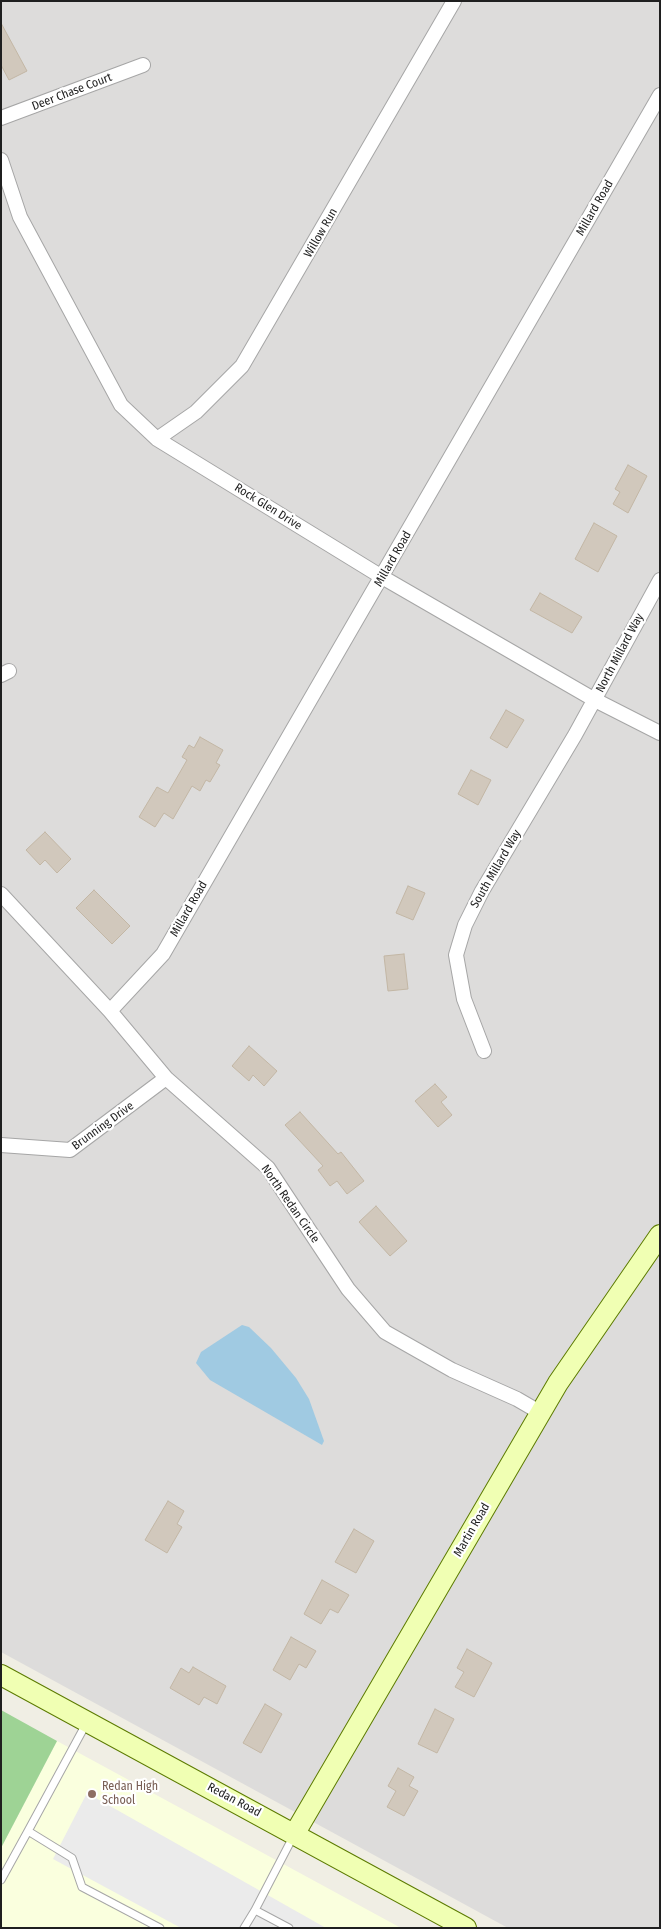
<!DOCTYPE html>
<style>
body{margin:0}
#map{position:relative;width:661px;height:1929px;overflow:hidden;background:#f0eee4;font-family:"Fira Sans Condensed",sans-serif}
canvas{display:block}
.frame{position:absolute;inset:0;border:2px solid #1f1f1f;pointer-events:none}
</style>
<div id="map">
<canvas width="661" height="1929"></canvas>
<div class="frame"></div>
</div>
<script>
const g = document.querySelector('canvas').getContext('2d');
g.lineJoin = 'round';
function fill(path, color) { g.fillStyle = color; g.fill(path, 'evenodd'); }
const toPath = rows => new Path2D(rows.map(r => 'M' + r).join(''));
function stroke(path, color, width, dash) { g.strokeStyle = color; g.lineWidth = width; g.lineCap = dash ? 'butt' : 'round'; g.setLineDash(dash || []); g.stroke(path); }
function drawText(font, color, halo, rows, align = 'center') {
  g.font = font + ' "Fira Sans Condensed",sans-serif'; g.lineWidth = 4.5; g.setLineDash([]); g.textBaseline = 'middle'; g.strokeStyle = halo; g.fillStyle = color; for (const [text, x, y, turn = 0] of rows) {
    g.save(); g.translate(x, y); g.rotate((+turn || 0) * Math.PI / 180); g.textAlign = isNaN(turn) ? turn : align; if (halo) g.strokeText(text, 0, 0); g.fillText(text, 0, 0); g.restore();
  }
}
fill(toPath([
 [1,1,660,1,660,1928,508,1928,1,1652]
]), '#dddcdb');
fill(toPath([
 [57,1741,401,1928,1,1928,1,1848]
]), '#faffde');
fill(toPath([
 [1,1710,57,1741,1,1848]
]), '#9ed395');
fill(toPath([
 [87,1793,326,1928,181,1928,53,1859]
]), '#ebebeb');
fill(toPath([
 [242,1325,249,1327,271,1348,296,1378,309,1399,324,1441,322,1445,210,1380,196,1363,201,1352]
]), '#a0cae2');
const building = toPath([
 [1,23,27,71,9,80,1,65,1,23],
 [628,465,647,476,628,513,613,504,620,492,615,489,628,465],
 [594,523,617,536,598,572,575,559,594,523],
 [540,593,582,617,572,633,530,610,540,593],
 [506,710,524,720,507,748,490,738,506,710],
 [200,737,223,750,216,763,220,765,210,782,206,780,200,791,192,786,173,819,164,813,155,827,139,817,157,787,168,793,187,760,182,757,189,745,194,748,200,737],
 [471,770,491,780,478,805,458,794,471,770],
 [45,832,71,859,57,873,45,860,40,865,26,850,45,832],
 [408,886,425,893,413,920,396,913,408,886],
 [94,890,130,926,112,944,76,908,94,890],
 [404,954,408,989,388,991,384,956,404,954],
 [249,1046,277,1071,264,1086,253,1075,249,1081,232,1066,249,1046],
 [435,1084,447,1097,441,1102,452,1115,438,1127,415,1101,435,1084],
 [300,1112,338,1154,341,1152,364,1181,347,1194,337,1181,330,1186,318,1170,323,1166,285,1125,300,1112],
 [376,1206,407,1241,390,1256,359,1222,376,1206],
 [168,1501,184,1511,177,1524,182,1527,167,1553,145,1540,168,1501],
 [354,1529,374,1541,356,1573,335,1562,354,1529],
 [322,1580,349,1595,338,1613,330,1609,321,1624,304,1614,322,1580],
 [291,1637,316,1651,306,1668,299,1664,290,1680,273,1670,291,1637],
 [467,1649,492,1663,474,1697,455,1687,464,1672,457,1668,467,1649],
 [193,1667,226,1686,217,1704,204,1697,199,1705,170,1688,181,1668,189,1673,193,1667],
 [265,1704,282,1714,261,1753,243,1743,265,1704],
 [435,1709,454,1719,437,1753,418,1744,435,1709],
 [398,1768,414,1777,409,1786,418,1791,404,1816,387,1807,396,1791,388,1786,398,1768]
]);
fill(building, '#d1c8bc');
stroke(building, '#c3b7a5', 1);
const lane = toPath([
 [86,1724,28,1831,72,1858,82,1887,160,1928],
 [1,1880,28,1831],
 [244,1928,255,1910],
 [289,1928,255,1910,294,1835]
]);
const street = toPath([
 [1,118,143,65],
 [1,160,20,217,121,405,157,439,382,577,595,700,660,733],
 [157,439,196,412,242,366,454,1],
 [1,675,9,671],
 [1,894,110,1011,166,1078,268,1168,348,1289,385,1332,452,1370,517,1399,541,1413],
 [110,1011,163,954,660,95],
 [484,1051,464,999,456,955,465,925,482,891,575,735,660,580],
 [1,1145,70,1150,166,1078]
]);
const secondary = toPath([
 [1,1675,466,1928],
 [295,1833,558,1383,660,1235]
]);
stroke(lane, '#a6a6a6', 9);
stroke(street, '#a6a6a6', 16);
stroke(secondary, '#5c7b00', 22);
stroke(lane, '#fff', 7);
stroke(street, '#fff', 14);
stroke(secondary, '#f0ffb3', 20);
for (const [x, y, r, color] of [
 [92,1794,5,"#8d6e63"]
]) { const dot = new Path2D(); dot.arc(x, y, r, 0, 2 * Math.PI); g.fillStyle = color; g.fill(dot); stroke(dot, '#fff', 2); }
drawText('12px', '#1f1f1f', '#fff', [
 ["Deer Chase Court",72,92,-21],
 ["Millard Road",595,208,-60],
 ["Willow Run",321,233,-60],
 ["Rock Glen Drive",268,507,32],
 ["Millard Road",393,559,-60],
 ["North Millard Way",620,653,-62],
 ["South Millard Way",496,869,-60],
 ["Millard Road",189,909,-60],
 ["Brunning Drive",103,1126,-36],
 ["North Redan Circle",290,1204,55],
 ["Martin Road",472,1530,-60],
 ["Redan Road",234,1800,28]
]);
drawText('12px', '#785e54', '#fff', [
 ["Redan High",102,1787],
 ["School",102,1801]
], 'left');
</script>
